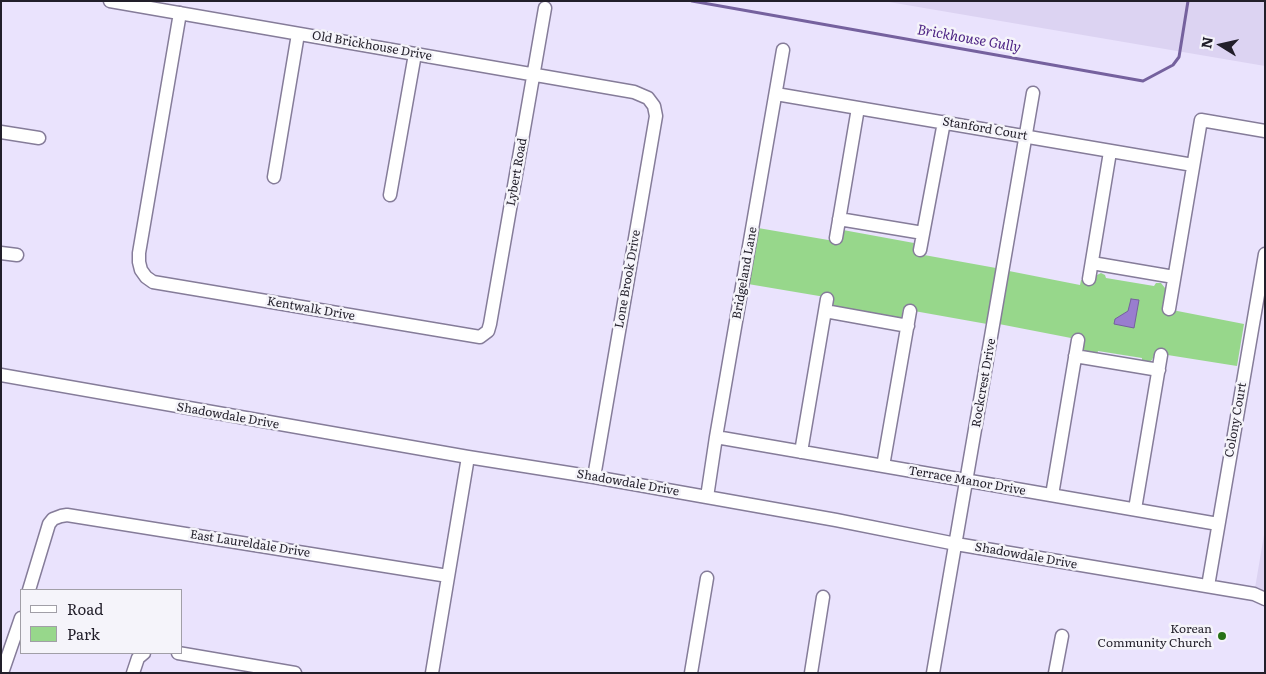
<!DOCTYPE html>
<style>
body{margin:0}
#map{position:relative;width:1266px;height:674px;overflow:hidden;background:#eae3fd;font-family:Literata,serif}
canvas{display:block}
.frame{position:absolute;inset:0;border:2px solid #221f2a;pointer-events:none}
.legend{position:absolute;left:20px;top:589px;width:162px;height:65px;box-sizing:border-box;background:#f5f4fa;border:1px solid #a19fa7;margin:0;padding:6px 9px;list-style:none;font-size:15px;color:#221f2a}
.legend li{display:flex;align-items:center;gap:10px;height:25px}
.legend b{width:25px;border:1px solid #a19fa7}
.north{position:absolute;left:1196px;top:20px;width:50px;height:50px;-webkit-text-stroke:4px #f5f4fa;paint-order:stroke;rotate:280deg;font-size:14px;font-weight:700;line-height:20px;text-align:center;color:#221f2a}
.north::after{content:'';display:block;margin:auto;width:18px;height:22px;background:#221f2a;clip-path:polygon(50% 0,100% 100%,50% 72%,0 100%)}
</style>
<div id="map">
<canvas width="1266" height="674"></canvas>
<div class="frame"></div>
<ul class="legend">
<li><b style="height:6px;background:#fff"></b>Road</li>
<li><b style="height:14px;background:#97d78b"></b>Park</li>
</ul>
<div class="north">N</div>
</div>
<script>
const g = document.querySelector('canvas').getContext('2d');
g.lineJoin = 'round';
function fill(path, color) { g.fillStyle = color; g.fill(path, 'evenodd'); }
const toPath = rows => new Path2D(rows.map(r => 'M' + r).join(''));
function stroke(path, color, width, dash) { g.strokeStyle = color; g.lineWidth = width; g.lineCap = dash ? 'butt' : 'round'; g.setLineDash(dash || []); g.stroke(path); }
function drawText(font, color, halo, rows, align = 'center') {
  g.font = font + ' Literata,serif'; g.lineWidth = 5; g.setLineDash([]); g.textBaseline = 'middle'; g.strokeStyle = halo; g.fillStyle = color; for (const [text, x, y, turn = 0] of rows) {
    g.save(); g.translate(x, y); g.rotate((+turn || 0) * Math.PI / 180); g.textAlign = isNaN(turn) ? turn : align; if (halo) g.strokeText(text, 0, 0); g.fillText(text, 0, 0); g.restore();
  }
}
fill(toPath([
 [883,1,1265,1,1265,66],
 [1265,529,1265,592,1254,594]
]), '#dcd3f2');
fill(toPath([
 [758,228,840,242,843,230,914,243,913,253,996,268,987,324,903,309,901,321,830,308,831,298,748,284],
 [1009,271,1080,285,1081,280,1093,282,1095,276,1101,273,1105,275,1106,278,1154,286,1156,283,1161,283,1165,288,1165,293,1162,308,1244,324,1237,366,1155,353,1152,360,1149,362,1142,361,1142,358,1098,351,1097,355,1086,352,1084,350,1084,339,1072,336,1071,338,999,324]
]), '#97d78b');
const water = toPath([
 [1131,299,1139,300,1134,328,1114,324,1115,319,1128,311,1131,299]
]);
fill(water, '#997dcf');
stroke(water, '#75619e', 1);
stroke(toPath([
 [692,1,1143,81,1173,65,1179,57,1188,1]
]), '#75619e', 3);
const minor = toPath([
 [110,1,634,92,648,98,654,106,656,116,594,477],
 [180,13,139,253,139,262,141,270,146,277,153,282,480,337,488,331,490,324,545,8],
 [776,94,1193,165],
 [1,132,39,138],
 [274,177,298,34],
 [390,195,415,54],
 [839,219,923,233],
 [836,238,858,108],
 [920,250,944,122],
 [1,253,17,255],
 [1092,263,1174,277],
 [1089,279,1110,152],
 [1169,309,1201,120,1265,131],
 [825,311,908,326],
 [1075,356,1159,370],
 [1,375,468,457,594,477,836,520,956,544,1254,594,1265,599],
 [716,437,1218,524],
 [801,452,827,299],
 [883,466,910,311],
 [1052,495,1078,340],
 [707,497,716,437,783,50],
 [1135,509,1161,355],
 [1208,586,1265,254],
 [29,590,49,524,53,519,61,516,67,515,448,576],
 [178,653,295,673],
 [2,673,21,618],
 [133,673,138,658,144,653],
 [432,673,468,457],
 [691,673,707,578],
 [811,673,823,597],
 [933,673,1033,93],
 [1055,673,1062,636]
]);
stroke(minor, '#857c99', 15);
stroke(minor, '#fff', 12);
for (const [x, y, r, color] of [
 [1222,636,5,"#277216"]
]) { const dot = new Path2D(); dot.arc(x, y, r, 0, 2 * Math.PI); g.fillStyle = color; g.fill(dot); stroke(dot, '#f5f4fa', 2); }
drawText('12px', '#221f2a', '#f5f4fa', [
 ["Old Brickhouse Drive",372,46,10],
 ["Stanford Court",985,129,10],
 ["Lybert Road",517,172,-80],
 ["Bridgeland Lane",745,273,-80],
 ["Lone Brook Drive",628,279,-80],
 ["Kentwalk Drive",311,309,10],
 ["Rockcrest Drive",984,383,-80],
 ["Shadowdale Drive",228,416,10],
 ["Colony Court",1236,420,-80],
 ["Terrace Manor Drive",967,481,10],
 ["Shadowdale Drive",628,483,10],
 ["East Laureldale Drive",250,544,9],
 ["Shadowdale Drive",1026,556,10]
]);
drawText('12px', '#221f2a', '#f5f4fa', [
 ["Korean",1212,629],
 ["Community Church",1212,643]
], 'right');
drawText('italic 14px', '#4d2384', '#f5f4fa', [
 ["Brickhouse Gully",969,39,10]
]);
</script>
